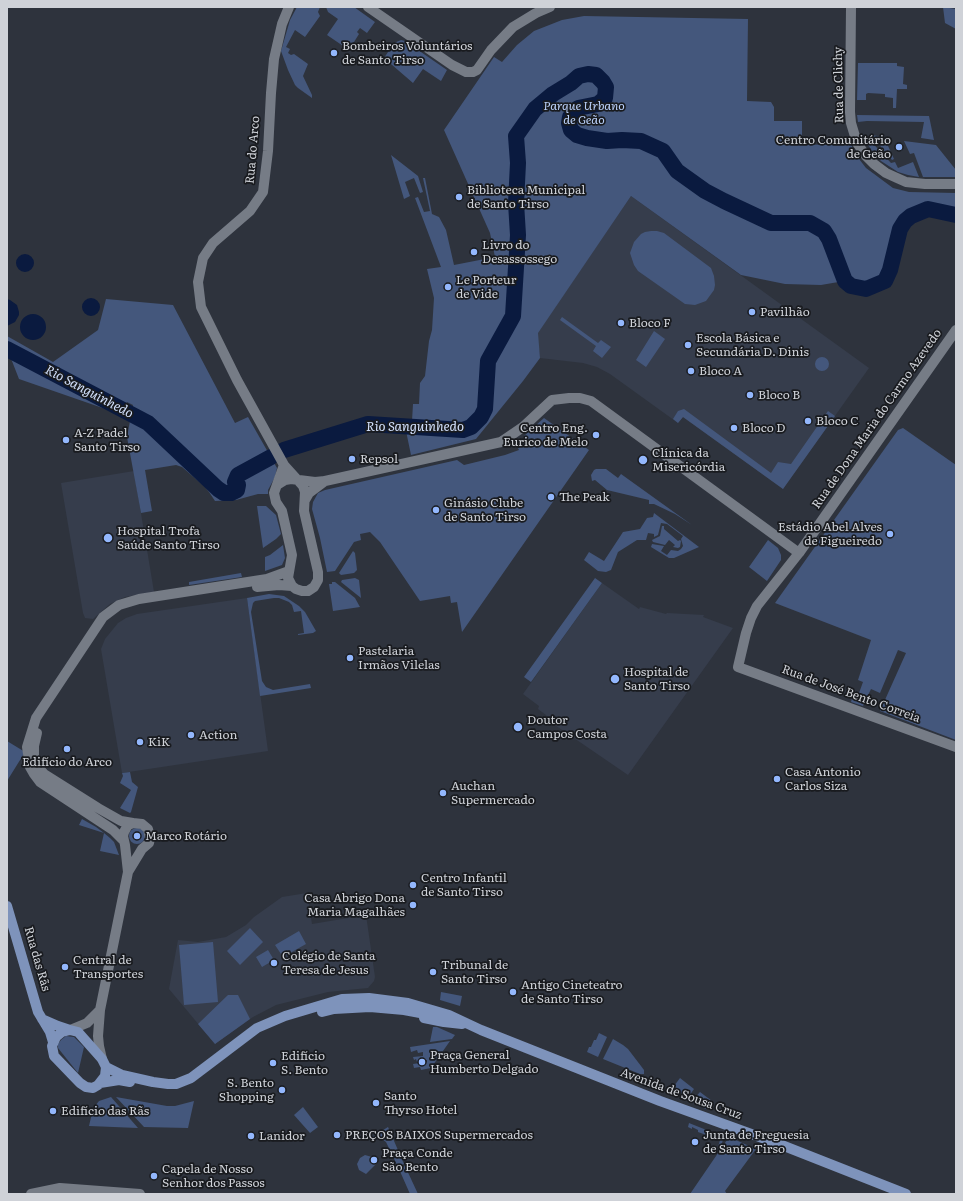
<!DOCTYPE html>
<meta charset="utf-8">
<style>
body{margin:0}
#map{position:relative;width:963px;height:1201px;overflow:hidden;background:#2e333d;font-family:Literata,serif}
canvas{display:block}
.frame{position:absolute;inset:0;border:8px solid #cfd2d8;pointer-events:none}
</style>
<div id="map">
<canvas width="963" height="1201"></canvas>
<div class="frame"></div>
</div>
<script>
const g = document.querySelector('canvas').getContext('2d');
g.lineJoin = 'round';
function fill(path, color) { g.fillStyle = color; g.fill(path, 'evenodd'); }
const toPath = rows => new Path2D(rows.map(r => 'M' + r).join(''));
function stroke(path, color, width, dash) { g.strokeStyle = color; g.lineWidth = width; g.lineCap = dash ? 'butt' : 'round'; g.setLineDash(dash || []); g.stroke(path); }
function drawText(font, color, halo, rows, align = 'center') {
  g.font = font + ' Literata,serif'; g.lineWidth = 3.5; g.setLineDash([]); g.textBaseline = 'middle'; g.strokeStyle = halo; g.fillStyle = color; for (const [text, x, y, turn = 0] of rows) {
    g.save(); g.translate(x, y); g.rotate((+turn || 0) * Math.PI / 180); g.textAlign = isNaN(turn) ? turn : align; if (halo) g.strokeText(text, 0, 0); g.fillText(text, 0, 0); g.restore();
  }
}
fill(toPath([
 [631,196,869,368,783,489,683,417,678,423,610,374,597,367,583,363,540,358,537,333],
 [134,471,154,592,125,597,110,604,93,619,85,618,83,613,61,483],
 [602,583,639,609,640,607,666,614,667,613,704,615,703,617,733,628,628,775,552,723,546,715,538,709,539,706,523,694],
 [247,598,268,751,122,773,101,649,105,639,118,623,126,618,137,614],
 [307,893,312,924,366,915,375,977,374,981,368,988,328,992,276,1005,253,1017,215,1044,169,989,178,940,198,942,226,937,246,925,254,917,282,897]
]), '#363d4c');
fill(toPath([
 [297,7,320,7,318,12,320,16,305,37,295,30,286,47,290,49,288,53,291,55,294,54,308,64,303,76,312,95,312,98,298,88,295,85,288,70,281,51,290,20],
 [326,7,354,7,375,22,367,33,360,28,357,32,359,34,349,50,327,35,338,19,328,12],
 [943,7,956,9,956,29,945,23],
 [584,16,748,19,747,101,771,102,774,107,774,121,802,121,802,145,851,144,856,155,866,168,893,188,909,192,956,193,956,210,932,205,919,207,906,215,893,230,890,237,888,268,882,276,873,282,865,285,858,284,850,280,821,285,785,284,741,275,631,196,538,333,540,358,523,381,476,439,411,455,406,431,412,421,413,404,419,404,420,383,425,376,429,341,432,330,434,298,427,269,441,267,415,198,418,197,424,212,430,211,423,178,425,178,432,214,439,217,446,230,454,265,495,257,490,233,444,130,494,57,502,62,517,45,534,31,562,20],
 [401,40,405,41,447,70,441,81,423,69,413,83,384,58,394,43],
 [858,63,897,63,897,66,904,67,903,84,907,85,907,89,897,89,896,108,893,108,893,98,885,97,885,94,868,93,866,94,866,100,857,100],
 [857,115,929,116,934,140,921,138,924,122,867,121,858,122],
 [862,134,865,135,891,163,895,162,898,168,913,162,919,177,908,175,898,172,881,161,873,153],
 [871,135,884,137,894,159,892,160],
 [904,141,936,145,956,170,956,177,923,177,914,153,910,154],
 [391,155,418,176,423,192,420,193,414,178,405,182,410,196,404,199],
 [651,231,657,231,664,233,711,268,714,276,715,285,714,290,706,301,695,305,685,304,638,271,634,265,630,253,634,242,641,234,645,232],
 [106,299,173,305,235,423,248,417,277,468,275,477,268,490,268,494,258,494,236,500,215,501,209,492,204,486,182,467,176,465,145,470,152,511,141,513,127,437,133,405,127,402,122,413,117,413,19,379,10,356,7,355,7,336,53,362,98,330],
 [562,317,598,343,601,340,611,347,602,358,593,351,596,346,560,320],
 [654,331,665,339,646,367,636,360],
 '815 364a7 7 0 1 1 14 0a7 7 0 1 1-14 0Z',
 [684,409,771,473,778,462,791,464,828,411,835,416,783,489,683,417,678,423,673,419,678,411],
 [544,418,589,450,462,632,457,602,451,603,450,596,420,601,380,542,370,532,360,534,361,540,354,542,335,571,327,572,320,538,312,509,313,502,318,493,325,490,457,460,464,465,505,455,519,450,518,448,523,445,524,436],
 [903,428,956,465,956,740,880,711,906,653,898,650,880,693,871,689,863,706,851,702,854,691,859,693,863,682,858,680,871,640,775,603,898,430],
 [596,469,606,469,618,478,621,474,692,525,675,514,654,504,649,504,649,500,607,490,595,480,592,481,591,475,594,470],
 [257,506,266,506,276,515,281,534,276,539,263,548],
 [654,513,699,547,674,558,669,558,651,547,652,544,664,546,661,551,667,555,671,550,678,551,681,549,683,546,681,539,683,536,667,524,661,523,658,535,654,537,654,534,648,533,646,540,637,540,618,552,611,570,606,572,598,571,584,560,589,552,604,561,623,532,640,529,647,518,653,517],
 [662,526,664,526,664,529,678,541,680,540,681,541,680,547,678,548,673,547,675,545,669,540,665,545,653,542,652,540,660,536],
 [768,540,778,548,781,555,781,560,767,581,749,567],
 [283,545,285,558,282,565,265,571,265,557,270,555],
 [353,551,355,553,357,570,354,573,341,575,339,573],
 [241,573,242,577,189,585,189,582],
 [355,578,359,580,361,598,341,582,342,580],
 [595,578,602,583,531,682,524,677],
 [332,582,335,582,355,598,360,607,333,611,329,584,332,584],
 [269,594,284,596,299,606,305,612,316,631,313,633,298,635,298,634,304,633,301,611,294,612,292,605,289,602,279,598,274,598,255,601,253,603,251,612,262,681,266,687,273,690,310,684,311,688,260,696,247,598],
 [7,741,25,752,7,781],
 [130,772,132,782,138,787,131,812,130,813,120,808,131,790,120,783,123,776,122,773],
 [82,819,96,827,104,833,110,838,114,842,119,855,100,851,104,833,79,825],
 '129 836a8 8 0 1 1 16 0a8 8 0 1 1-16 0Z',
 [250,928,263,942,240,965,227,951],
 [299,931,306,944,283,957,275,945],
 [213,942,218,1002,184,1005,179,945],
 [268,950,274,960,262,967,256,957],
 [441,992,462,996,460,1006,440,1000],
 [228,995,238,995,250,1019,215,1044,198,1024],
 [433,1027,437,1027,455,1035,452,1039,430,1042],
 [599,1033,607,1037,598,1057,587,1052,589,1047,591,1047,594,1040,596,1040],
 [66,1036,74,1037,84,1047,78,1073,58,1048,58,1044,61,1040],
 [613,1039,623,1045,628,1049,641,1066,644,1070,644,1074,640,1074,603,1059],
 [450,1041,431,1068,421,1070,420,1067,414,1068,413,1064,427,1062,427,1060,417,1062,416,1059,414,1060,413,1057,423,1056,423,1052,418,1053,417,1050,411,1052,410,1047],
 [680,1078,694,1089,687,1099,674,1086],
 [700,1092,712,1101,706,1109,691,1102],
 [111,1097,138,1128,89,1126,92,1113,95,1106,99,1101],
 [116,1097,167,1106,175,1106,194,1101,188,1128,144,1127],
 [303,1107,318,1127,310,1133,294,1115],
 [689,1123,724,1137,722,1143,718,1147,720,1140,698,1132,698,1130,692,1127,692,1129,688,1127],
 [388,1127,404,1164,398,1167,386,1142,382,1139,372,1137],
 [729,1137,756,1149,725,1191,727,1194,690,1194],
 [365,1155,372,1157,376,1164,366,1174,359,1170,357,1164,360,1158],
 [405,1166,418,1194,410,1194,399,1169]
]), '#44577c');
fill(toPath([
 '16 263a9 9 0 1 1 18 0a9 9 0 1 1-18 0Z',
 '82 307a9 9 0 1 1 18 0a9 9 0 1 1-18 0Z',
 [7,299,10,300,17,305,19,312,19,315,15,322,7,326],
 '20 327a13 13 0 1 1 26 0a13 13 0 1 1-26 0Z'
]), '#0a1a3f');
stroke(toPath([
 [7,349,148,423,218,489,224,493,231,493,237,490,238,485,235,482,238,475,271,457],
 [284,450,368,424,463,430,471,427,481,417,485,409,488,361,513,316,518,235,516,203,518,163,516,136,535,109,553,94,571,83,579,76,588,74,596,75,603,82,606,87,605,98,598,104,578,108,570,117,569,123,571,130,577,135,587,138,607,141,622,140,641,141,663,151,677,171,705,191,724,201,771,223,810,223,824,231,829,239,845,281,851,286,866,289,885,281,890,270,900,229,905,221,911,216,928,209,956,215]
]), '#0a1a3f', 16);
stroke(toPath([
 [368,7,452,65,466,72,473,72,477,70,491,50,513,27,536,13,550,7],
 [851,7,850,112,851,123,857,143,866,156,874,164,886,173,897,178,906,182,925,184,956,184],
 [956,330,799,553,757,606,751,618,746,633,738,667,956,747],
 [284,465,274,493,276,502,282,511,292,555,288,578,292,586,296,589,302,591,308,591,314,587,318,580,318,572,304,511,305,492,303,486,284,465,237,380,201,307,198,282,203,258,213,243,250,211,263,192,268,151,271,93,274,59,282,24,289,7],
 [277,485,285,480,291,479,315,482,325,481],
 [305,500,309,493,325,481,501,442,523,427,552,400,569,398,580,398,591,401,799,553],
 [257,587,279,585,292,586],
 [37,733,34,746,34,756,39,768,44,774,98,808,121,821,133,823],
 [123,840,113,830,40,782,34,774,30,767,27,747,36,718,103,617,119,605,139,599,267,579,289,571],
 [70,1030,87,1023,100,1010],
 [102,1059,99,1046,98,1036,100,1010,128,872,125,845,123,836,124,832,128,825,133,823,142,824,148,829,150,838,149,843,142,849,128,872],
 [31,1194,60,1188,140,1194]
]), '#767c86', 10);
stroke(toPath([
 [7,906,38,1012,50,1032,53,1042],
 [322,1012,334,1009,370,1007,404,1010,431,1015],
 [424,1018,444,1022,462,1024],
 [42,1019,58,1026,70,1030,78,1032,102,1059,106,1067,105,1076,98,1085,93,1088,86,1087,80,1083,54,1056,52,1046,56,1037,62,1032,70,1030],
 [106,1067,122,1075,153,1082,168,1084,176,1084,191,1078,257,1028,285,1016,342,999,369,998,408,1003,449,1015,481,1030,660,1101,779,1144,906,1194],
 [100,1083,119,1080,130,1082]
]), '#7e93bb', 10);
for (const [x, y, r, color] of [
 [334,53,4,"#93b7fd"],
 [899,147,4,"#93b7fd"],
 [459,197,4,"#93b7fd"],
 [474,252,4,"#93b7fd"],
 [448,287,4,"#93b7fd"],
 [752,312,4,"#93b7fd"],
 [621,323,4,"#93b7fd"],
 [688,345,4,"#93b7fd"],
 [691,371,4,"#93b7fd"],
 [750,395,4,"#93b7fd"],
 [808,421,4,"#93b7fd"],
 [734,428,4,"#93b7fd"],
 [596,435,4,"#93b7fd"],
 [66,440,4,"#93b7fd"],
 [352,459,4,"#93b7fd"],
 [643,460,5,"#93b7fd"],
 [551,497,4,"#93b7fd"],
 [436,510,4,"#93b7fd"],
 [890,534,4,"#93b7fd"],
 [108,538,5,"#93b7fd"],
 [350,658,4,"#93b7fd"],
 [615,679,5,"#93b7fd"],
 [518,727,5,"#93b7fd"],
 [191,735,4,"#93b7fd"],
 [140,742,4,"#93b7fd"],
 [67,749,4,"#93b7fd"],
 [777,779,4,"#93b7fd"],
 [443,793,4,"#93b7fd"],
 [137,836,4,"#93b7fd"],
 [413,885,4,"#93b7fd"],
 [413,905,4,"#93b7fd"],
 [274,963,4,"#93b7fd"],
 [65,967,4,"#93b7fd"],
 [433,972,4,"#93b7fd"],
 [513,992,4,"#93b7fd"],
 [422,1062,4,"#93b7fd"],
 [273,1063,4,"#93b7fd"],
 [282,1090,4,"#93b7fd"],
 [376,1103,4,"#93b7fd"],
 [53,1111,4,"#93b7fd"],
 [337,1135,4,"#93b7fd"],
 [251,1136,4,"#93b7fd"],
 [695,1142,4,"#93b7fd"],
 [374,1160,4,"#93b7fd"],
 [154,1176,4,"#93b7fd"]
]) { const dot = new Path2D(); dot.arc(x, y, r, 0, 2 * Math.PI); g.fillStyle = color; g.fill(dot); stroke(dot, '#191b1f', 1.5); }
drawText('12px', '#cfd2d8', '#191b1f', [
 ["Bombeiros Voluntários",342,46],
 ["de Santo Tirso",342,60],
 ["Centro Comunitário",891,140,"right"],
 ["de Geão",891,154,"right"],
 ["Biblioteca Municipal",467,190],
 ["de Santo Tirso",467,204],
 ["Livro do",482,245],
 ["Desassossego",482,259],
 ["Le Porteur",456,280],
 ["de Vide",456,294],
 ["Pavilhão",760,312],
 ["Bloco F",629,323],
 ["Escola Básica e",696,338],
 ["Secundária D. Dinis",696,352],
 ["Bloco A",699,371],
 ["Bloco B",758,395],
 ["Bloco C",816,421],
 ["Centro Eng.",588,428,"right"],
 ["Eurico de Melo",588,442,"right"],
 ["Bloco D",742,428],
 ["A-Z Padel",74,433],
 ["Santo Tirso",74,447],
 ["Clínica da",652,453],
 ["Misericórdia",652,467],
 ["Repsol",360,459],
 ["The Peak",559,497],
 ["Ginásio Clube",444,503],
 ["de Santo Tirso",444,517],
 ["Estádio Abel Alves",882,527,"right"],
 ["de Figueiredo",882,541,"right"],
 ["Hospital Trofa",117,531],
 ["Saúde Santo Tirso",117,545],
 ["Pastelaria",358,651],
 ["Irmãos Vilelas",358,665],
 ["Hospital de",624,672],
 ["Santo Tirso",624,686],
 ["Doutor",527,720],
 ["Campos Costa",527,734],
 ["Action",199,735],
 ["KiK",148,742],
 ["Edifício do Arco",67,762,"center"],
 ["Casa Antonio",785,772],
 ["Carlos Siza",785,786],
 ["Auchan",451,786],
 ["Supermercado",451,800],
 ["Marco Rotário",145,836],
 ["Centro Infantil",421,878],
 ["de Santo Tirso",421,892],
 ["Casa Abrigo Dona",405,898,"right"],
 ["Maria Magalhães",405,912,"right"],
 ["Colégio de Santa",282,956],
 ["Teresa de Jesus",282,970],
 ["Central de",73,960],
 ["Transportes",73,974],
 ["Tribunal de",441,965],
 ["Santo Tirso",441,979],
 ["Antigo Cineteatro",521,985],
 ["de Santo Tirso",521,999],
 ["Praça General",430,1055],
 ["Humberto Delgado",430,1069],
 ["Edifício",281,1056],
 ["S. Bento",281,1070],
 ["S. Bento",274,1083,"right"],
 ["Shopping",274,1097,"right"],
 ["Santo",384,1096],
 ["Thyrso Hotel",384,1110],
 ["Edifício das Rãs",61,1111],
 ["PREÇOS BAIXOS Supermercados",345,1135],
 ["Junta de Freguesia",703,1135],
 ["de Santo Tirso",703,1149],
 ["Lanidor",259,1136],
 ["Praça Conde",382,1153],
 ["São Bento",382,1167],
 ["Capela de Nosso",162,1169],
 ["Senhor dos Passos",162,1183]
], 'left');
drawText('12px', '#cfd2d8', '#191b1f', [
 ["Rua de Clichy",839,85,-91],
 ["Rua do Arco",253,150,-85],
 ["Rua de Dona Maria do Carmo Azevedo",877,419,-55],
 ["Rua de José Bento Correia",851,694,20],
 ["Rua das Rãs",37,959,74],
 ["Avenida de Sousa Cruz",681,1094,20]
]);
drawText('italic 12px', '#bad0f9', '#191b1f', [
 ["Parque Urbano",584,106],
 ["de Geão",584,120]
]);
drawText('italic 13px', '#d2e0fc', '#191b1f', [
 ["Rio Sanguinhedo",89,392,28],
 ["Rio Sanguinhedo",415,427]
]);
</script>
